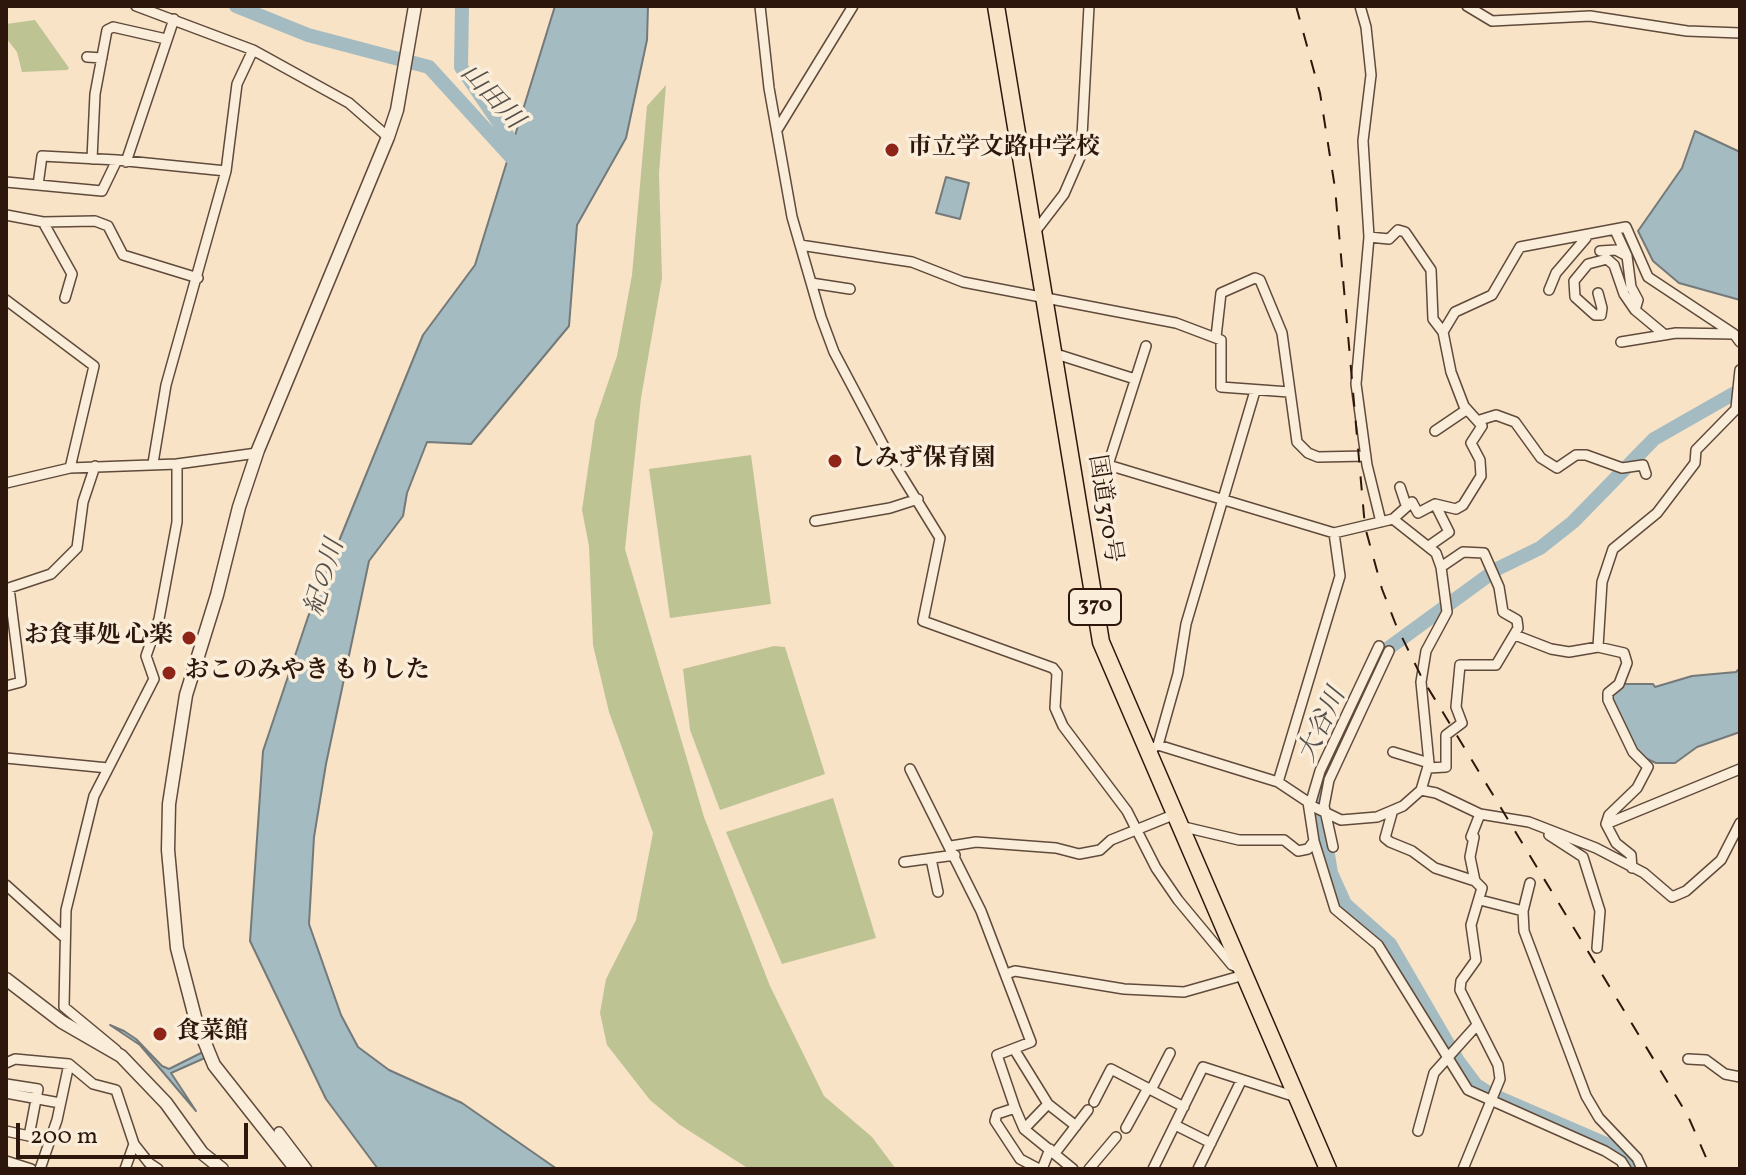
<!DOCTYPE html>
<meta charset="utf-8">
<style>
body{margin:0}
#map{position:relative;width:1746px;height:1175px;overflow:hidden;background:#f8e3c6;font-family:Vollkorn,serif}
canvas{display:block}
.frame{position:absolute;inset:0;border:8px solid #2d170d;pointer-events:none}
.scale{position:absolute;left:16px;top:1123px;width:232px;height:36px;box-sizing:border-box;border:4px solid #2d170d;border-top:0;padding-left:10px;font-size:24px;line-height:28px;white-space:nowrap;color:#2d170d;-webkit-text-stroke:6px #faedda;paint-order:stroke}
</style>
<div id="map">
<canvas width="1746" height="1175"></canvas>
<div class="frame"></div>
<div class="scale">200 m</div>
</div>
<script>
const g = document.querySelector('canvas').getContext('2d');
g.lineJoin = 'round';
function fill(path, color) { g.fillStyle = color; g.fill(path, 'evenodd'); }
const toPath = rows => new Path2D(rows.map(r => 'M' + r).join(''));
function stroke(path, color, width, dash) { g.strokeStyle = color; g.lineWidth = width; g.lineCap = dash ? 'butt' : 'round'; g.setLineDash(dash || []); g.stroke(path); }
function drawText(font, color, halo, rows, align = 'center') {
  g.font = font + ' Vollkorn,"Noto Serif JP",serif'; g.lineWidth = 7; g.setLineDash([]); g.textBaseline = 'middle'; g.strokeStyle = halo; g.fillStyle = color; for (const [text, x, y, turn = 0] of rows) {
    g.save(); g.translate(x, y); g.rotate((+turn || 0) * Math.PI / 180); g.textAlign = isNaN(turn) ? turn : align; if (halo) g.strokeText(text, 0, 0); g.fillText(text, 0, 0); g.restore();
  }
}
fill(toPath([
 [35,20,69,68,67,70,22,72,17,52,6,38,6,24],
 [666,85,659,173,662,278,641,398,625,549,704,817,770,986,824,1096,872,1137,896,1169,749,1169,680,1125,650,1100,607,1045,600,1013,606,979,636,920,653,833,609,712,593,645,589,546,582,510,595,421,617,356,632,275,647,106],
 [751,455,771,604,670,618,649,469],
 [774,646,785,647,825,774,720,810,690,730,683,669],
 [833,798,876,938,782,964,726,832]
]), '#bec394');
const water = toPath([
 [555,6,648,6,647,40,626,138,577,225,569,326,471,444,427,442,407,493,403,516,369,561,326,764,314,837,309,924,341,1015,358,1047,389,1070,462,1103,557,1169,378,1169,326,1099,250,941,263,751,308,617,423,335,475,265,555,6],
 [1695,131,1740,152,1740,300,1679,283,1653,261,1638,231,1682,168,1695,131],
 [946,177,969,183,960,219,936,213,946,177],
 [1740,668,1740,732,1697,747,1675,763,1656,763,1645,758,1627,740,1611,706,1612,689,1625,684,1653,684,1655,687,1692,676,1736,672,1740,668],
 [110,1025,124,1031,136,1039,162,1066,169,1069,205,1051,207,1057,171,1073,196,1111,140,1045,110,1025]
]);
fill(water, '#a3bbc1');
stroke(water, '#747979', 2);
stroke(toPath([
 [236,6,308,35,429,67,522,169],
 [462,6,461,67,523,158],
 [1381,662,1386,650,1497,569,1540,548,1573,522,1654,439,1740,390],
 [1330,771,1320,794,1322,818,1331,873,1345,904,1390,944,1458,1061,1476,1085,1490,1094,1615,1148,1631,1159,1634,1169]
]), '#a3bbc1', 14);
const minor = toPath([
 [136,6,253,50,349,103,388,137],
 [760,6,769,88,792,217,821,317,834,352,887,452,940,538,923,621,1053,668,1057,673,1055,708,1063,726,1127,811,1156,868,1178,900,1232,965,1241,969],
 [1360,6,1366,27,1371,75,1363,141,1369,237,1356,384,1367,465,1381,522],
 [1467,6,1492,21,1590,16,1687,31,1740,33],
 [87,57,102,58],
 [777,130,853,6],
 [92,159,95,94,107,30,113,27,166,39],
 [126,162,174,19],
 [6,182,102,191,117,160,226,171],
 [38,185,42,156,117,160],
 [6,215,43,222,95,221,108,226,123,255,198,278],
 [43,222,72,274,65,298],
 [1615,230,1627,256,1631,287,1638,300,1635,310],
 [1034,233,1064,194,1081,155,1089,6],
 [1369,237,1389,239,1398,230,1405,232,1431,270,1433,319,1443,332,1451,372,1464,406,1482,426,1471,443,1480,460,1481,476,1463,505,1456,509,1435,504,1449,532,1429,546],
 [800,245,912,262,963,282,1176,323,1221,340,1221,387,1289,392],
 [1600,251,1616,250,1627,256],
 [811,283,850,289],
 [1549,290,1556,273,1586,238],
 [1598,293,1602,308,1601,315,1595,315,1575,297,1574,281,1588,264,1607,259,1614,265,1624,294,1635,310,1665,335],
 [6,300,94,366,70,468],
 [1443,332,1455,312,1492,295,1520,247,1626,227,1648,277,1734,334],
 [1216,337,1221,293,1255,278,1260,280,1282,333,1297,442,1308,453,1318,457,1366,456],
 [1621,342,1676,333,1734,334,1740,342],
 [1146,346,1108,465,1334,533,1393,519,1436,553,1441,567,1447,612,1426,651,1421,682,1429,763,1421,790],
 [1053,353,1135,379],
 [1736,408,1740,370],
 [1480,420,1496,415,1515,422,1541,458,1557,468,1576,455,1586,455,1622,468,1643,465,1646,474],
 [1435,431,1466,410],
 [153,463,166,385,226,171,237,84,253,50],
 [177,464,257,453],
 [6,483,70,468,177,464,177,522,159,619,146,656,154,679,94,796,66,910,64,1007,116,1050],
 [1400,487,1406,505],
 [1393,519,1412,502,1418,513,1435,504],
 [815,521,890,508,918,499],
 [1515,635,1551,649,1569,652,1598,647,1624,653,1627,663,1619,684,1608,693,1608,700,1633,752,1648,767,1637,788,1609,815,1606,824,1616,843,1631,855,1632,868],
 [1379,646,1320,771,1310,805,1341,820,1377,817,1403,806,1421,790,1436,793,1480,814,1529,822,1596,848,1644,873,1672,897,1686,891,1721,860,1740,823],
 [1598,647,1602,582,1613,549,1657,513,1695,463,1696,450,1740,405],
 [6,686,21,682,9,588,51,574,77,548,83,502,95,466],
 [1158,745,1178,674,1186,624,1255,391],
 [1153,748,1158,745,1278,782,1308,802,1314,841,1308,849,1298,851,1284,840,1239,840,1180,826],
 [1393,752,1429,763],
 [6,758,108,768],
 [1428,768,1446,767,1446,735,1462,723,1456,707,1460,665,1496,665,1518,628,1517,620,1503,612,1499,587,1484,553,1463,552,1441,567],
 [910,769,981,911,1031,1042,997,1055,1015,1108,1024,1129,1073,1169],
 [1278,782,1340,576,1334,533],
 [1392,813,1385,838,1390,842,1412,851,1435,868,1475,881,1482,888,1471,925,1476,960,1461,981,1460,990,1498,1065,1500,1079,1463,1169],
 [1606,824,1740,769],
 [1549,835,1583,857,1600,911,1597,948],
 [1314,841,1335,909,1378,945,1468,1090,1605,1151,1621,1161,1626,1169],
 [951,846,976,842,1056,848,1079,854,1100,850,1111,840,1173,815],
 [1333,847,1324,806,1329,780,1389,651],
 [931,859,938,892],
 [904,862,955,855],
 [1475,881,1470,857,1474,837,1471,837,1480,814],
 [1530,883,1523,911,1524,931,1586,1096,1599,1118,1637,1158,1642,1169],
 [6,885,65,938],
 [1480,900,1523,911],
 [1006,974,1015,971,1124,989,1184,992,1244,975],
 [1014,1049,1048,1104,1076,1126],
 [1688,1059,1706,1060,1725,1074,1740,1077],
 [6,1063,15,1059,69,1064,93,1084,116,1090,134,1144,149,1163,158,1169],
 [6,1084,38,1089,29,1136,6,1131],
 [1151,1090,1170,1053],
 [6,1093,60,1103],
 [1094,1102,1111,1069,1184,1107],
 [1015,1108,997,1114,995,1121,1020,1159,1039,1169],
 [1175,1125,1211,1143],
 [1126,1128,1148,1088],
 [1024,1129,1048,1104],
 [1418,1131,1434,1073,1477,1025],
 [279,1132,307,1169],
 [1055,1153,1088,1110],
 [6,1161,31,1169],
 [40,1169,57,1120,69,1064],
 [125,1169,134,1144],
 [1042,1169,1050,1149],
 [1089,1169,1116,1137],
 [1153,1169,1203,1067,1296,1097],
 [1198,1169,1241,1081]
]);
const tertiary = toPath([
 [6,979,62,1022,121,1056,166,1103,202,1153,222,1169],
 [296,1169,214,1065,196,1021,177,948,168,850,169,804,186,695,217,595,239,507,258,450,388,137,397,110,415,6]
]);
const trunk = toPath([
 [996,6,1101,642,1328,1169]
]);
stroke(minor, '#604a3b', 12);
stroke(tertiary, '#604a3b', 15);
stroke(trunk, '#2d170d', 19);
stroke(minor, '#faedda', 9);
stroke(tertiary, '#faedda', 12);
stroke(trunk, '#f8e3c6', 16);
stroke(toPath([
 [1296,6,1320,93,1335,188,1365,527,1382,589,1396,625,1422,678,1688,1116,1711,1169]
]), '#2d170d', 2, [14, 14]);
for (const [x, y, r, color] of [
 [892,150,8,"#8f2418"],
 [835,461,8,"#8f2418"],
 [189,638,8,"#8f2418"],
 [169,673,8,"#8f2418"],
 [160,1034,8,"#8f2418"]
]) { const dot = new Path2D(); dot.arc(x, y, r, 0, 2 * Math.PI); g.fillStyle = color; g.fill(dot); stroke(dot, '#faedda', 3); }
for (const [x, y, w] of [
 [1095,607,52]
]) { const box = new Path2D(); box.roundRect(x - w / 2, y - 18, w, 36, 6); g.fillStyle = '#faedda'; g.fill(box); stroke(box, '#2d170d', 2); }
drawText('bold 22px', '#2d170d', null, [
 ["370",1095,607]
]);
drawText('bold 24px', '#2d170d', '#faedda', [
 ["市立学文路中学校",908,150],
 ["しみず保育園",851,461],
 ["お食事処 心楽",173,638,"right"],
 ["おこのみやき もりした",185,673],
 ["食菜館",176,1034]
], 'left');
drawText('24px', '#2d170d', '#faedda', [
 ["国道370号",1103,509,81]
]);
drawText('italic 26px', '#56504c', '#faedda', [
 ["山田川",490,98,47],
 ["紀の川",327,578,-73],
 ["大谷川",1324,726,-65]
]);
</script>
